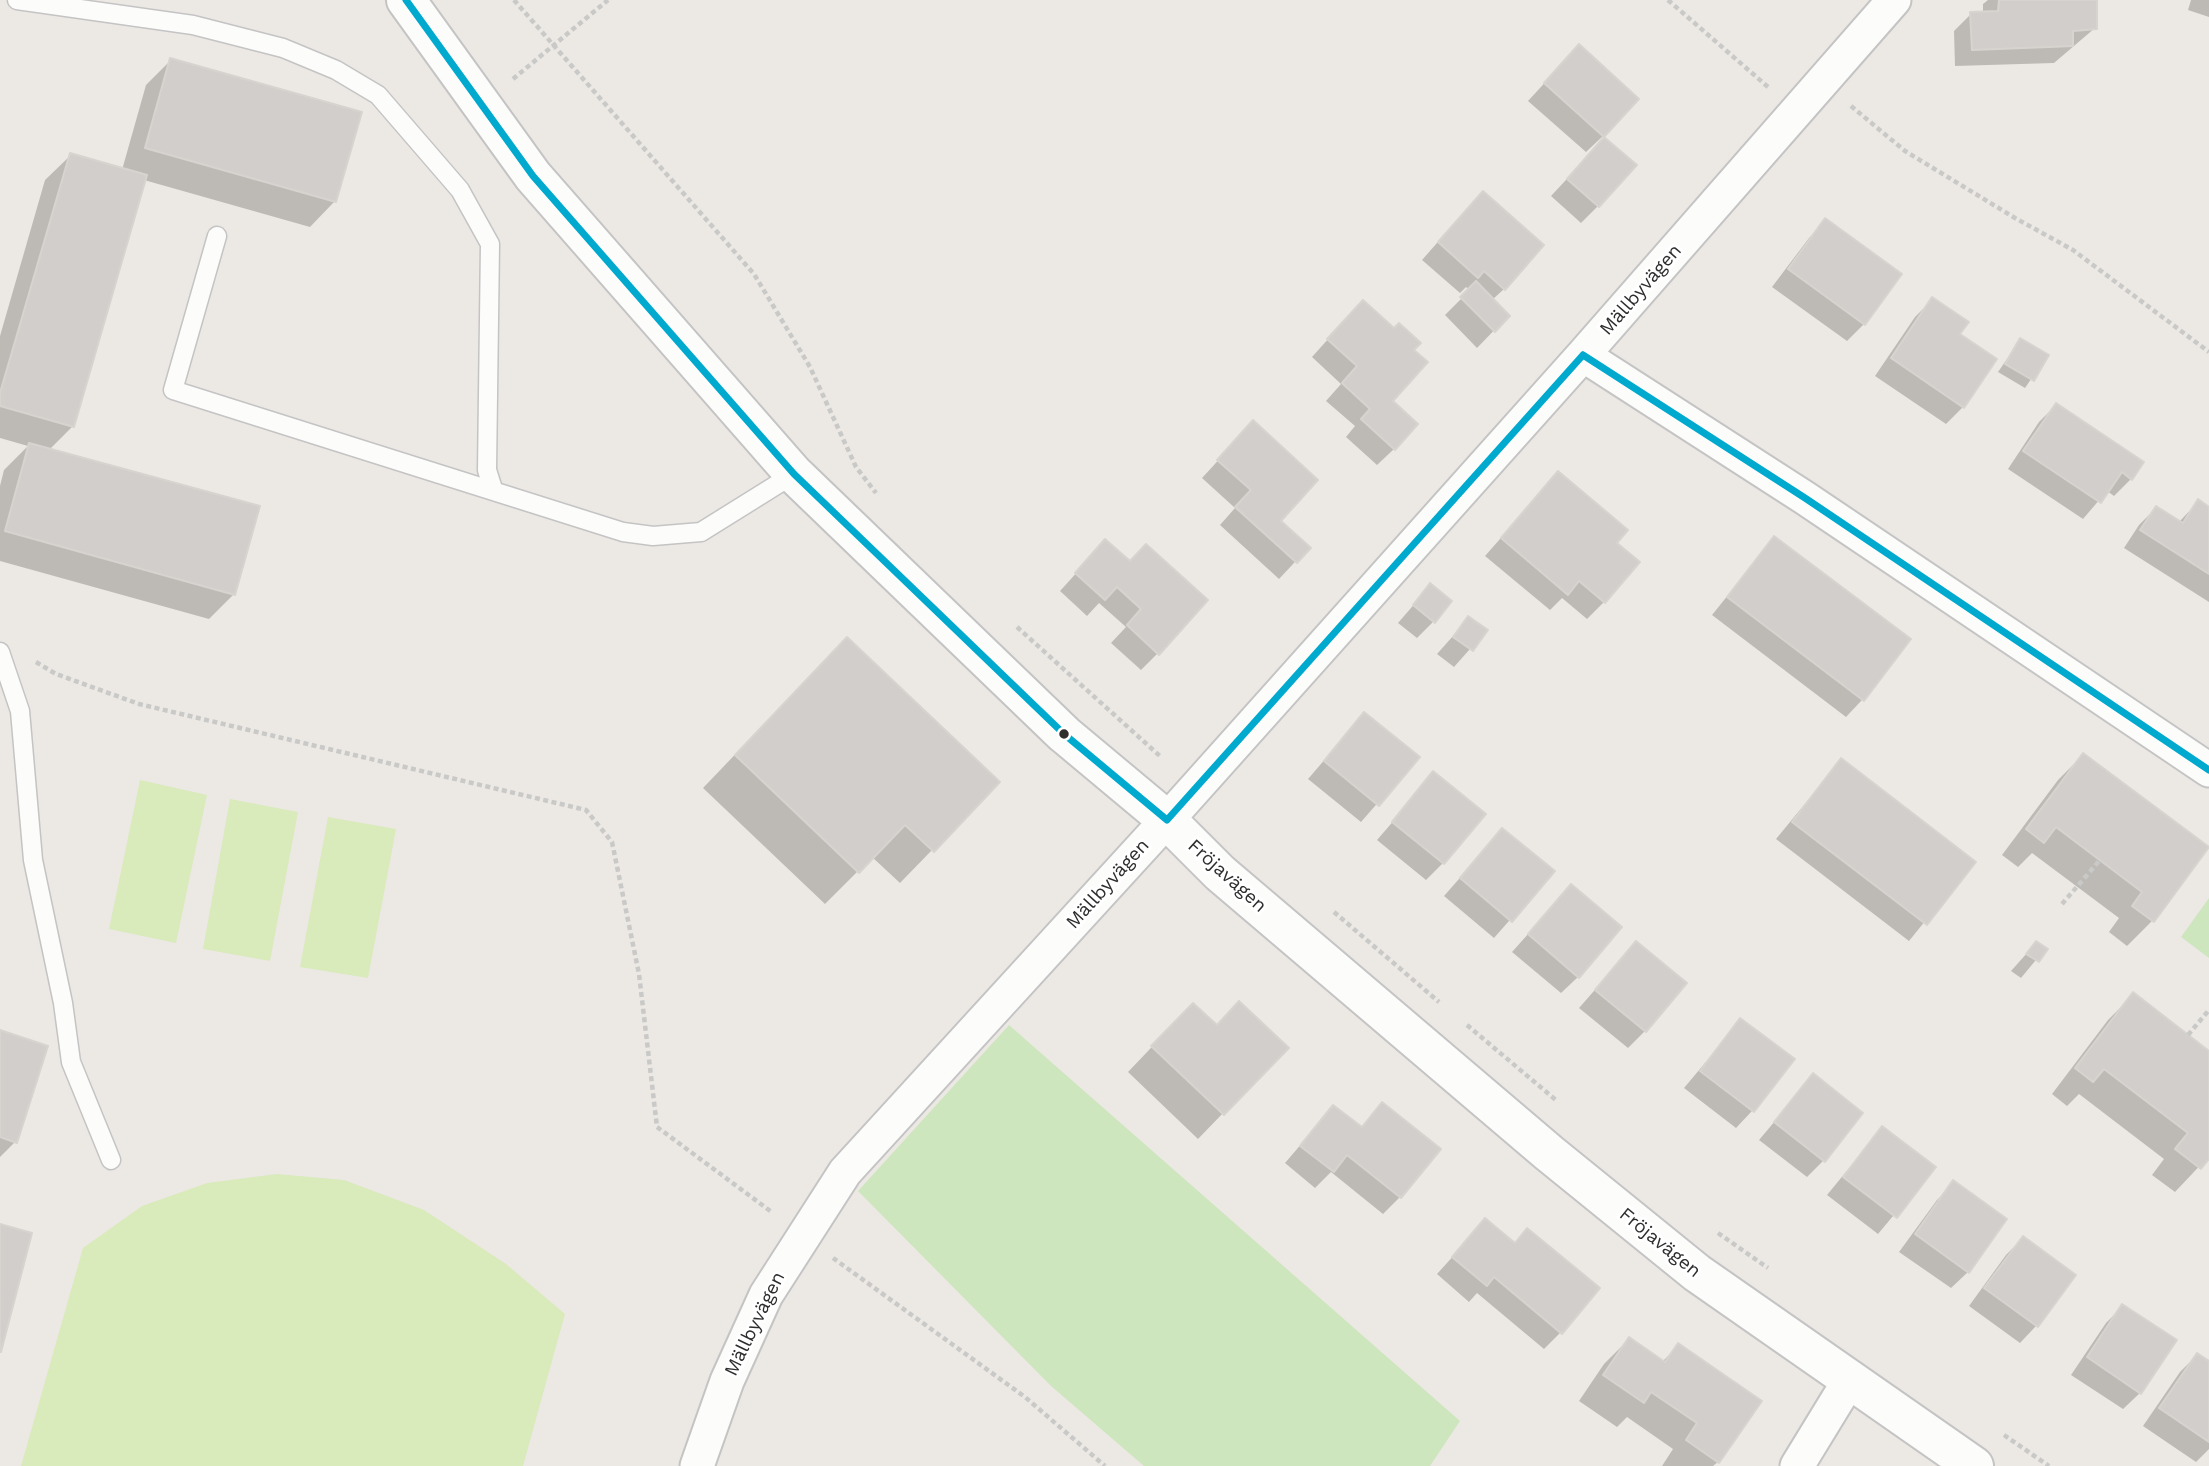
<!DOCTYPE html>
<meta charset="utf-8">
<style>
body{margin:0}
canvas{display:block;background:#ece8e4}
</style>
<canvas width="2209" height="1466"></canvas>
<script>
const g = document.querySelector('canvas').getContext('2d');
g.lineJoin = 'round';
function fill(path, color) { g.fillStyle = color; g.fill(path, 'evenodd'); }
const toPath = rows => new Path2D(rows.map(r => 'M' + r).join(''));
function stroke(path, color, width, dash) { g.strokeStyle = color; g.lineWidth = width; g.lineCap = dash ? 'butt' : 'round'; g.setLineDash(dash || []); g.stroke(path); }
function drawText(font, color, halo, rows, align = 'center') {
  g.font = font + ' "Work Sans",sans-serif'; g.lineWidth = 6; g.setLineDash([]); g.textBaseline = 'middle'; g.strokeStyle = halo; g.fillStyle = color; for (const [text, x, y, turn = 0] of rows) {
    g.save(); g.translate(x, y); g.rotate((+turn || 0) * Math.PI / 180); g.textAlign = isNaN(turn) ? turn : align; if (halo) g.strokeText(text, 0, 0); g.fillText(text, 0, 0); g.restore();
  }
}
fill(toPath([
 [2209,898,2209,958,2181,937],
 [1009,1025,1460,1421,1430,1466,1144,1466,1051,1386,858,1191]
]), '#cee6be');
fill(toPath([
 [140,780,207,795,176,943,109,929],
 [230,799,298,812,270,961,203,949],
 [328,817,396,829,368,978,300,967],
 [277,1174,344,1180,424,1210,506,1264,565,1314,523,1466,21,1466,83,1248,142,1206,207,1183]
]), '#d9eabb');
fill(toPath([
 [1988,0,2095,0,2095,28,2054,63,1955,66,1954,31,1971,14,1983,14,1983,4],
 [2191,0,2209,0,2209,17,2188,10],
 [171,60,335,201,310,227,144,180,72,427,49,450,234,594,209,619,0,561,0,486,4,470,28,446,0,438,0,336,45,180,71,155,122,170,146,85],
 [1562,64,1603,136,1586,152,1528,101],
 [1604,139,1598,206,1581,223,1551,196],
 [1466,210,1504,289,1492,300,1508,316,1477,348,1445,315,1470,290,1466,287,1460,293,1422,260],
 [1826,221,1900,275,1864,324,1847,341,1772,287,1809,238],
 [1932,300,1958,335,1963,407,1946,424,1875,376,1915,317],
 [1346,319,1412,350,1390,401,1394,449,1377,465,1346,437,1355,426,1326,401,1341,384,1312,357],
 [2020,340,2047,356,2025,388,1998,372],
 [2056,405,2131,479,2114,496,2107,491,2083,519,2008,469,2039,422],
 [1237,440,1279,521,1308,548,1279,579,1220,525,1235,508,1202,478],
 [1558,473,1615,543,1604,602,1587,619,1562,598,1550,610,1485,556],
 [2198,502,2209,509,2209,602,2124,548,2139,525,2156,508,2179,522],
 [1774,538,1862,700,1846,717,1712,615],
 [1089,559,1129,563,1158,653,1141,670,1111,643,1126,627,1099,603,1087,616,1060,591],
 [1430,586,1434,621,1417,638,1398,623],
 [1469,618,1486,631,1454,667,1437,654],
 [815,671,998,782,900,883,872,857,825,904,703,788],
 [1364,714,1417,758,1361,822,1308,779],
 [2083,755,2207,848,2152,921,2127,946,2109,932,2119,918,2032,853,2018,867,2002,855,2058,780],
 [1841,760,1973,862,1909,941,1776,839],
 [1434,774,1443,863,1426,880,1377,840],
 [1502,830,1552,872,1494,938,1444,896],
 [1571,886,1578,977,1561,993,1512,952],
 [1636,943,1645,1031,1628,1048,1579,1008],
 [2036,943,2045,949,2021,978,2011,971],
 [2133,995,2209,1053,2209,1156,2175,1192,2152,1175,2164,1159,2079,1094,2067,1106,2052,1094,2108,1020],
 [1741,1020,1752,1111,1736,1128,1684,1088],
 [1216,1027,1286,1048,1198,1139,1128,1072,1168,1030],
 [0,1032,15,1142,0,1157],
 [1813,1076,1824,1160,1807,1177,1759,1140],
 [1382,1104,1400,1197,1383,1214,1331,1172,1315,1188,1285,1163,1333,1107,1360,1128],
 [1882,1128,1934,1167,1878,1234,1827,1195],
 [1954,1183,1968,1272,1951,1288,1899,1252,1937,1200],
 [1485,1221,1514,1244,1527,1230,1561,1332,1544,1349,1477,1293,1469,1302,1437,1274],
 [2023,1238,2074,1275,2036,1326,2020,1343,1969,1306,2006,1255],
 [2123,1306,2140,1393,2123,1409,2071,1375,2106,1323],
 [1629,1339,1662,1362,1678,1346,1718,1462,1713,1466,1662,1466,1673,1449,1627,1417,1617,1427,1579,1401,1604,1364],
 [2197,1355,2209,1363,2209,1449,2196,1462,2143,1426,2180,1372]
]), '#0003');
const building = toPath([
 [1999,0,2097,0,2097,29,2073,31,2073,46,1972,50,1970,12,1998,11,1999,0],
 [1579,44,1639,99,1604,137,1544,83,1579,44],
 [170,58,362,112,336,202,145,148,170,58],
 [1604,137,1637,165,1599,207,1567,179,1604,137],
 [70,153,147,175,74,427,0,406,0,393,70,153],
 [1483,191,1544,245,1505,290,1484,271,1478,278,1438,242,1483,191],
 [1825,218,1902,274,1865,325,1788,269,1825,218],
 [1476,281,1510,316,1495,332,1460,297,1476,281],
 [1932,297,1969,322,1960,334,1997,359,1964,408,1891,358,1932,297],
 [1363,300,1394,328,1399,323,1421,343,1414,350,1428,362,1393,401,1418,424,1395,450,1361,419,1370,409,1342,383,1357,366,1327,339,1363,300],
 [2020,338,2049,355,2034,381,2005,364,2020,338],
 [2056,403,2144,462,2132,480,2122,472,2101,503,2023,451,2056,403],
 [1253,420,1318,480,1281,521,1311,548,1297,563,1235,507,1251,490,1217,460,1253,420],
 [29,443,260,506,235,595,5,531,29,443],
 [1558,471,1628,530,1617,543,1640,562,1605,603,1579,581,1568,595,1501,538,1558,471],
 [2198,499,2209,507,2209,574,2140,530,2156,506,2183,523,2198,499],
 [1774,536,1911,639,1864,701,1727,597,1774,536],
 [1105,539,1130,561,1146,544,1208,600,1159,655,1127,625,1141,609,1117,587,1105,600,1075,573,1105,539],
 [1430,583,1452,601,1435,623,1413,605,1430,583],
 [1468,616,1488,630,1473,651,1453,637,1468,616],
 [847,637,1000,782,934,852,905,825,859,873,735,755,847,637],
 [1364,712,1420,757,1379,806,1324,761,1364,712],
 [2083,753,2209,847,2154,922,2132,906,2142,892,2056,827,2044,843,2026,829,2083,753],
 [1841,758,1976,862,1927,925,1792,822,1841,758],
 [1433,771,1486,814,1444,864,1392,822,1433,771],
 [1502,828,1555,871,1512,922,1460,878,1502,828],
 [1571,884,1622,927,1579,978,1528,934,1571,884],
 [1636,941,1687,983,1646,1032,1595,990,1636,941],
 [2036,941,2048,949,2039,962,2026,954,2036,941],
 [2133,992,2209,1051,2209,1159,2201,1169,2175,1149,2188,1133,2104,1069,2093,1082,2075,1068,2133,992],
 [1239,1001,1289,1048,1224,1115,1151,1046,1193,1003,1217,1025,1239,1001],
 [1740,1018,1795,1059,1754,1112,1700,1071,1740,1018],
 [0,1030,48,1046,17,1143,0,1137,0,1030],
 [1813,1073,1863,1113,1825,1162,1774,1122,1813,1073],
 [1382,1102,1441,1149,1401,1198,1347,1155,1334,1172,1300,1146,1333,1105,1362,1127,1382,1102],
 [1882,1126,1936,1167,1897,1218,1843,1177,1882,1126],
 [1953,1180,2007,1219,1969,1273,1915,1234,1953,1180],
 [1485,1218,1515,1243,1527,1228,1600,1288,1562,1334,1494,1277,1487,1286,1452,1257,1485,1218],
 [0,1224,32,1233,1,1352,0,1352,0,1224],
 [2023,1236,2076,1275,2038,1327,1984,1288,2023,1236],
 [2122,1304,2177,1340,2141,1394,2087,1357,2122,1304],
 [1629,1337,1665,1362,1678,1343,1762,1401,1719,1463,1686,1440,1697,1423,1651,1392,1644,1403,1603,1375,1629,1337],
 [2197,1353,2209,1361,2209,1442,2159,1408,2197,1353]
]);
fill(building, '#d1cecb');
stroke(building, '#d7d4d0', 2);
const lane = toPath([
 [17,0,193,25,283,48,336,70,378,95,460,190,490,244,487,470,493,489],
 [217,236,173,390,623,532,653,536,701,532,794,474],
 [0,652,20,711,33,860,63,1003,71,1062,111,1160]
]);
const street = toPath([
 [1583,355,1805,498,2209,770],
 [697,1466,727,1381,766,1295,845,1172,1167,820,1583,355,1894,0],
 [1797,1466,1849,1381]
]);
const secondary = toPath([
 [406,0,533,176,794,474,1064,734,1167,820,1220,873,1549,1153,1697,1273,1974,1466]
]);
stroke(lane, '#c5c4c5', 21);
stroke(street, '#c5c4c5', 37);
stroke(secondary, '#c5c4c5', 42);
stroke(toPath([
 [514,0,754,274,810,367,856,467,876,493],
 [1668,0,1768,87],
 [513,79,608,0],
 [1851,106,1905,151,2015,218,2073,250,2209,352],
 [1017,627,1161,757],
 [36,662,56,674,139,704,586,810,612,842,639,974,657,1127,773,1213],
 [2062,904,2100,860],
 [1334,912,1439,1002],
 [1467,1025,1557,1101],
 [2188,1035,2209,1010],
 [1718,1233,1768,1268],
 [833,1258,1025,1397,1105,1466],
 [2004,1435,2049,1466]
]), '#c9c9c8', 4.5, [5, 3.5]);
stroke(lane, '#fcfcfb', 18);
stroke(street, '#fcfcfb', 33);
stroke(secondary, '#fcfcfb', 38);
stroke(toPath([
 [406,0,533,176,794,474,1064,734,1167,820],
 [1583,355,1805,498,2209,770],
 [1167,820,1583,355]
]), '#00a9ce', 7);
for (const [x, y, r, color] of [
 [1064,734,6,"#2e2e2e"]
]) { const dot = new Path2D(); dot.arc(x, y, r, 0, 2 * Math.PI); g.fillStyle = color; g.fill(dot); stroke(dot, '#fff', 2.5); }
drawText('19px', '#2e2e2e', '#fff', [
 ["Mällbyvägen",1641,290,-49],
 ["Fröjavägen",1227,876,42],
 ["Mällbyvägen",1108,884,-48],
 ["Fröjavägen",1660,1243,39],
 ["Mällbyvägen",755,1324,-64]
]);
</script>
